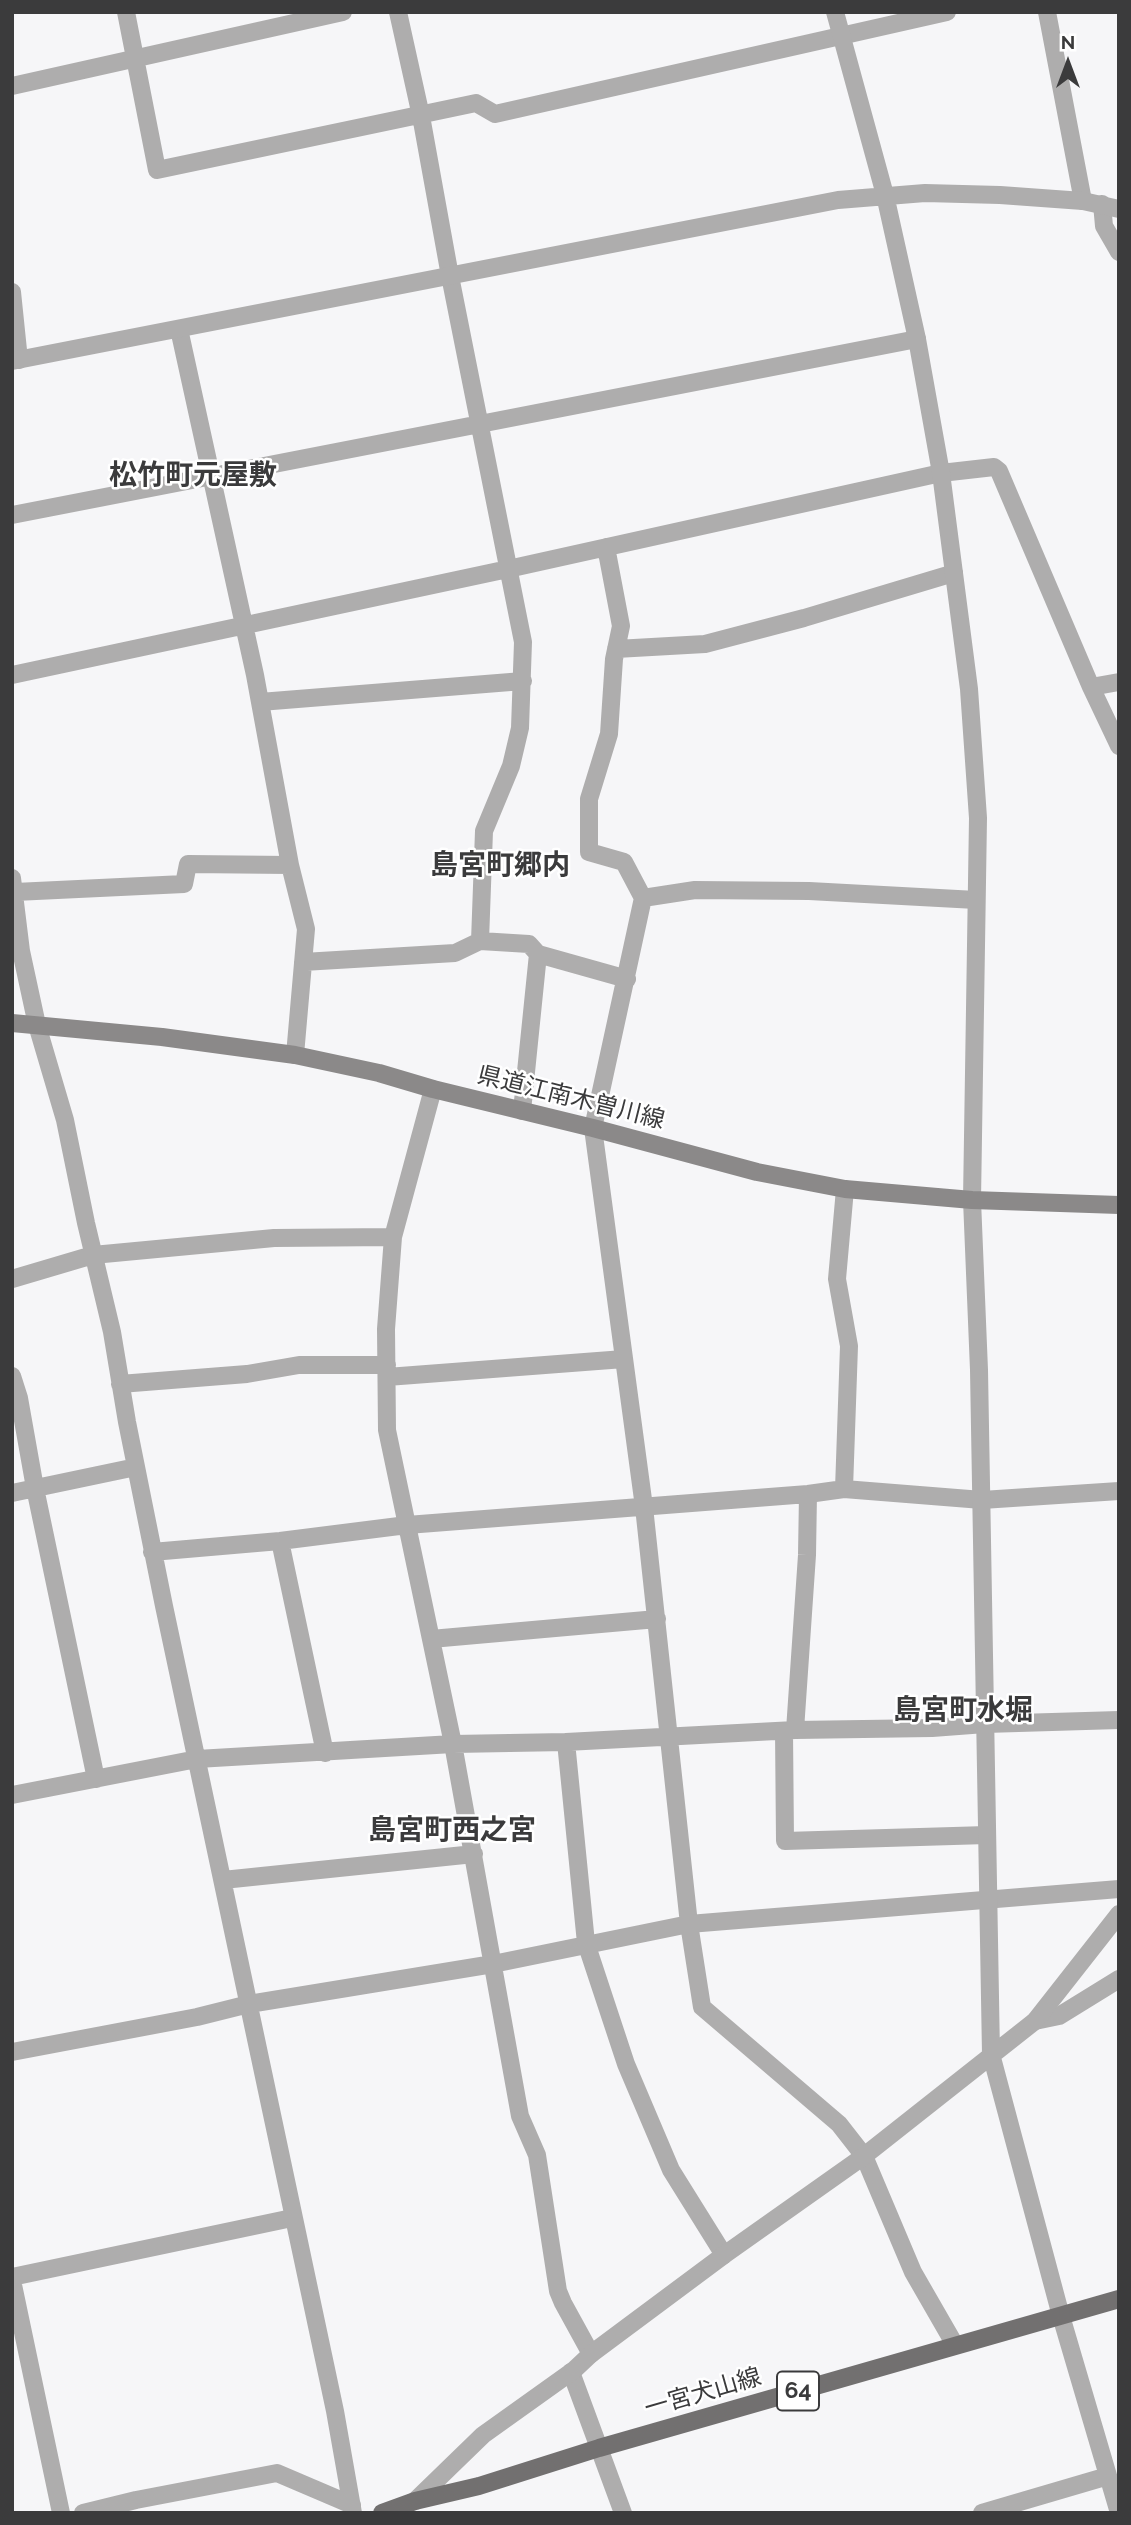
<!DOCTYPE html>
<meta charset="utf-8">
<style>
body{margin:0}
#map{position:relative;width:1131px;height:2525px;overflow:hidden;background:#f6f6f8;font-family:Raleway,sans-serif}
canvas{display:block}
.frame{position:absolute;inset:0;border:14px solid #3b3b3c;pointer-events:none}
.north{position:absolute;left:1033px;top:28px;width:70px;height:70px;-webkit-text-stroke:5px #fff;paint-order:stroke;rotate:0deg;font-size:19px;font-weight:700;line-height:28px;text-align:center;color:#3b3b3c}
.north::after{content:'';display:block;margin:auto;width:24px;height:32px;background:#3b3b3c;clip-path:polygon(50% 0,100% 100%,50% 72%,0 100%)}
</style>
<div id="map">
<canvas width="1131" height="2525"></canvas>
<div class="frame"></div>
<div class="north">N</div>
</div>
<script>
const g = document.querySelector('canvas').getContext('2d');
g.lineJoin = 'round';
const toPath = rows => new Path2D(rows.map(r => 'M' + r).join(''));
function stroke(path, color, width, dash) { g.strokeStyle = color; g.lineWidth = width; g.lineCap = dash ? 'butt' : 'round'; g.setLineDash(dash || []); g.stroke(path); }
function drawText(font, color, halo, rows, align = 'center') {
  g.font = font + ' Raleway,"Noto Sans JP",sans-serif'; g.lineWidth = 5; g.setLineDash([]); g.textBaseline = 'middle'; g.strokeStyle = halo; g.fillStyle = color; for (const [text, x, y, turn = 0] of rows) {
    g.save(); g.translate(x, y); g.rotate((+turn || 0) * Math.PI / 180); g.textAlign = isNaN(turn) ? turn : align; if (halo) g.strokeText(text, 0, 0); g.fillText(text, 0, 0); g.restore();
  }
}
stroke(toPath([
 [126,12,157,170,476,103,495,114,947,12],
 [398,12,421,116,450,276,523,642,520,728,511,766,484,831,480,941],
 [1047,12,1083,201],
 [12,86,343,12],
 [1102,204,1104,226,1119,252],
 [12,292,19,360],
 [179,329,255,675,290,865,306,929,295,1055],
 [12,515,917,339],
 [606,547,621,626,614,659,609,734,589,799,589,852,624,862,643,898,593,1128,644,1507,689,1924,702,2007,839,2124,864,2156,913,2272,955,2345],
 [616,649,705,644,804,618,954,573],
 [12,675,508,569,941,473,994,467,999,471,1091,687,1119,746],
 [1091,687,1119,682],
 [260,702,523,681],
 [12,878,21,951,37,1025,65,1120,86,1223,112,1332,127,1422,164,1606,335,2411,353,2513],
 [15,892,184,884,188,864,290,865],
 [643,898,695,890,809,891,976,900],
 [303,962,455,953,480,941,529,944,538,954,627,979],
 [433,1089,393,1237,386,1329,387,1430,453,1744,520,2116,537,2155,558,2291,563,2303,591,2354],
 [522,1111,538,954],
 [12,1279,93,1255,274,1238,393,1237],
 [12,1376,19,1398,35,1488,96,1779],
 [387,1377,624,1359],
 [120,1384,247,1374,299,1365,387,1365],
 [844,1489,849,1346,837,1279,845,1189],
 [12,1493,136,1467],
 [280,1541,325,1753],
 [152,1552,280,1541,407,1525,808,1494,844,1489,982,1500,1119,1491],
 [431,1639,657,1619],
 [795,1730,807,1555,808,1494],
 [784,1731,785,1841,987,1835],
 [566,1742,586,1943,626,2064,671,2170,724,2255],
 [12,1795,197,1759,453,1744,566,1742,795,1730,932,1728,985,1724,1119,1720],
 [223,1880,474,1854],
 [1035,2021,1059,2016,1119,1979],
 [12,2052,197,2017,249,2004,493,1964,689,1924,1119,1889],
 [12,2277,292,2218],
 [12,2280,61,2513],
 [1061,2316,1119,2513],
 [571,2372,623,2513],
 [83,2513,136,2500,277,2473,352,2505],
 [982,2513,1108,2476]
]), '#aeadad', 18);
stroke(toPath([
 [835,12,885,195,917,339,941,473,969,689,978,818,972,1200,979,1370,991,2054,1061,2316],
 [12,361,838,200,925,193,1000,195,1083,201,1119,209],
 [415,2501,483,2435,574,2370,591,2354,724,2255,864,2156,1035,2021,1119,1914]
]), '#aeadad', 18);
stroke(toPath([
 [12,1023,162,1037,295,1055,379,1073,433,1089,593,1128,757,1172,845,1189,972,1200,1119,1205]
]), '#8b8989', 18);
stroke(toPath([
 [382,2513,415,2501,479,2486,599,2448,1119,2299]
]), '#727070', 18);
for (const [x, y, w] of [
 [798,2391,42]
]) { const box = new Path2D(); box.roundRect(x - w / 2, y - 19.5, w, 39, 5); g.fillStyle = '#fff'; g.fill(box); stroke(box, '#3b3b3c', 2); }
drawText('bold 23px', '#3b3b3c', null, [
 ["64",798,2391]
]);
drawText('24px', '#3b3b3c', '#fff', [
 ["県道江南木曽川線",571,1098,14],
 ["一宮犬山線",703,2393,-16]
]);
drawText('bold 28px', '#3b3b3c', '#fff', [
 ["松竹町元屋敷",193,476],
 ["島宮町郷内",500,866],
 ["島宮町水堀",963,1711],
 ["島宮町西之宮",452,1831]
]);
</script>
